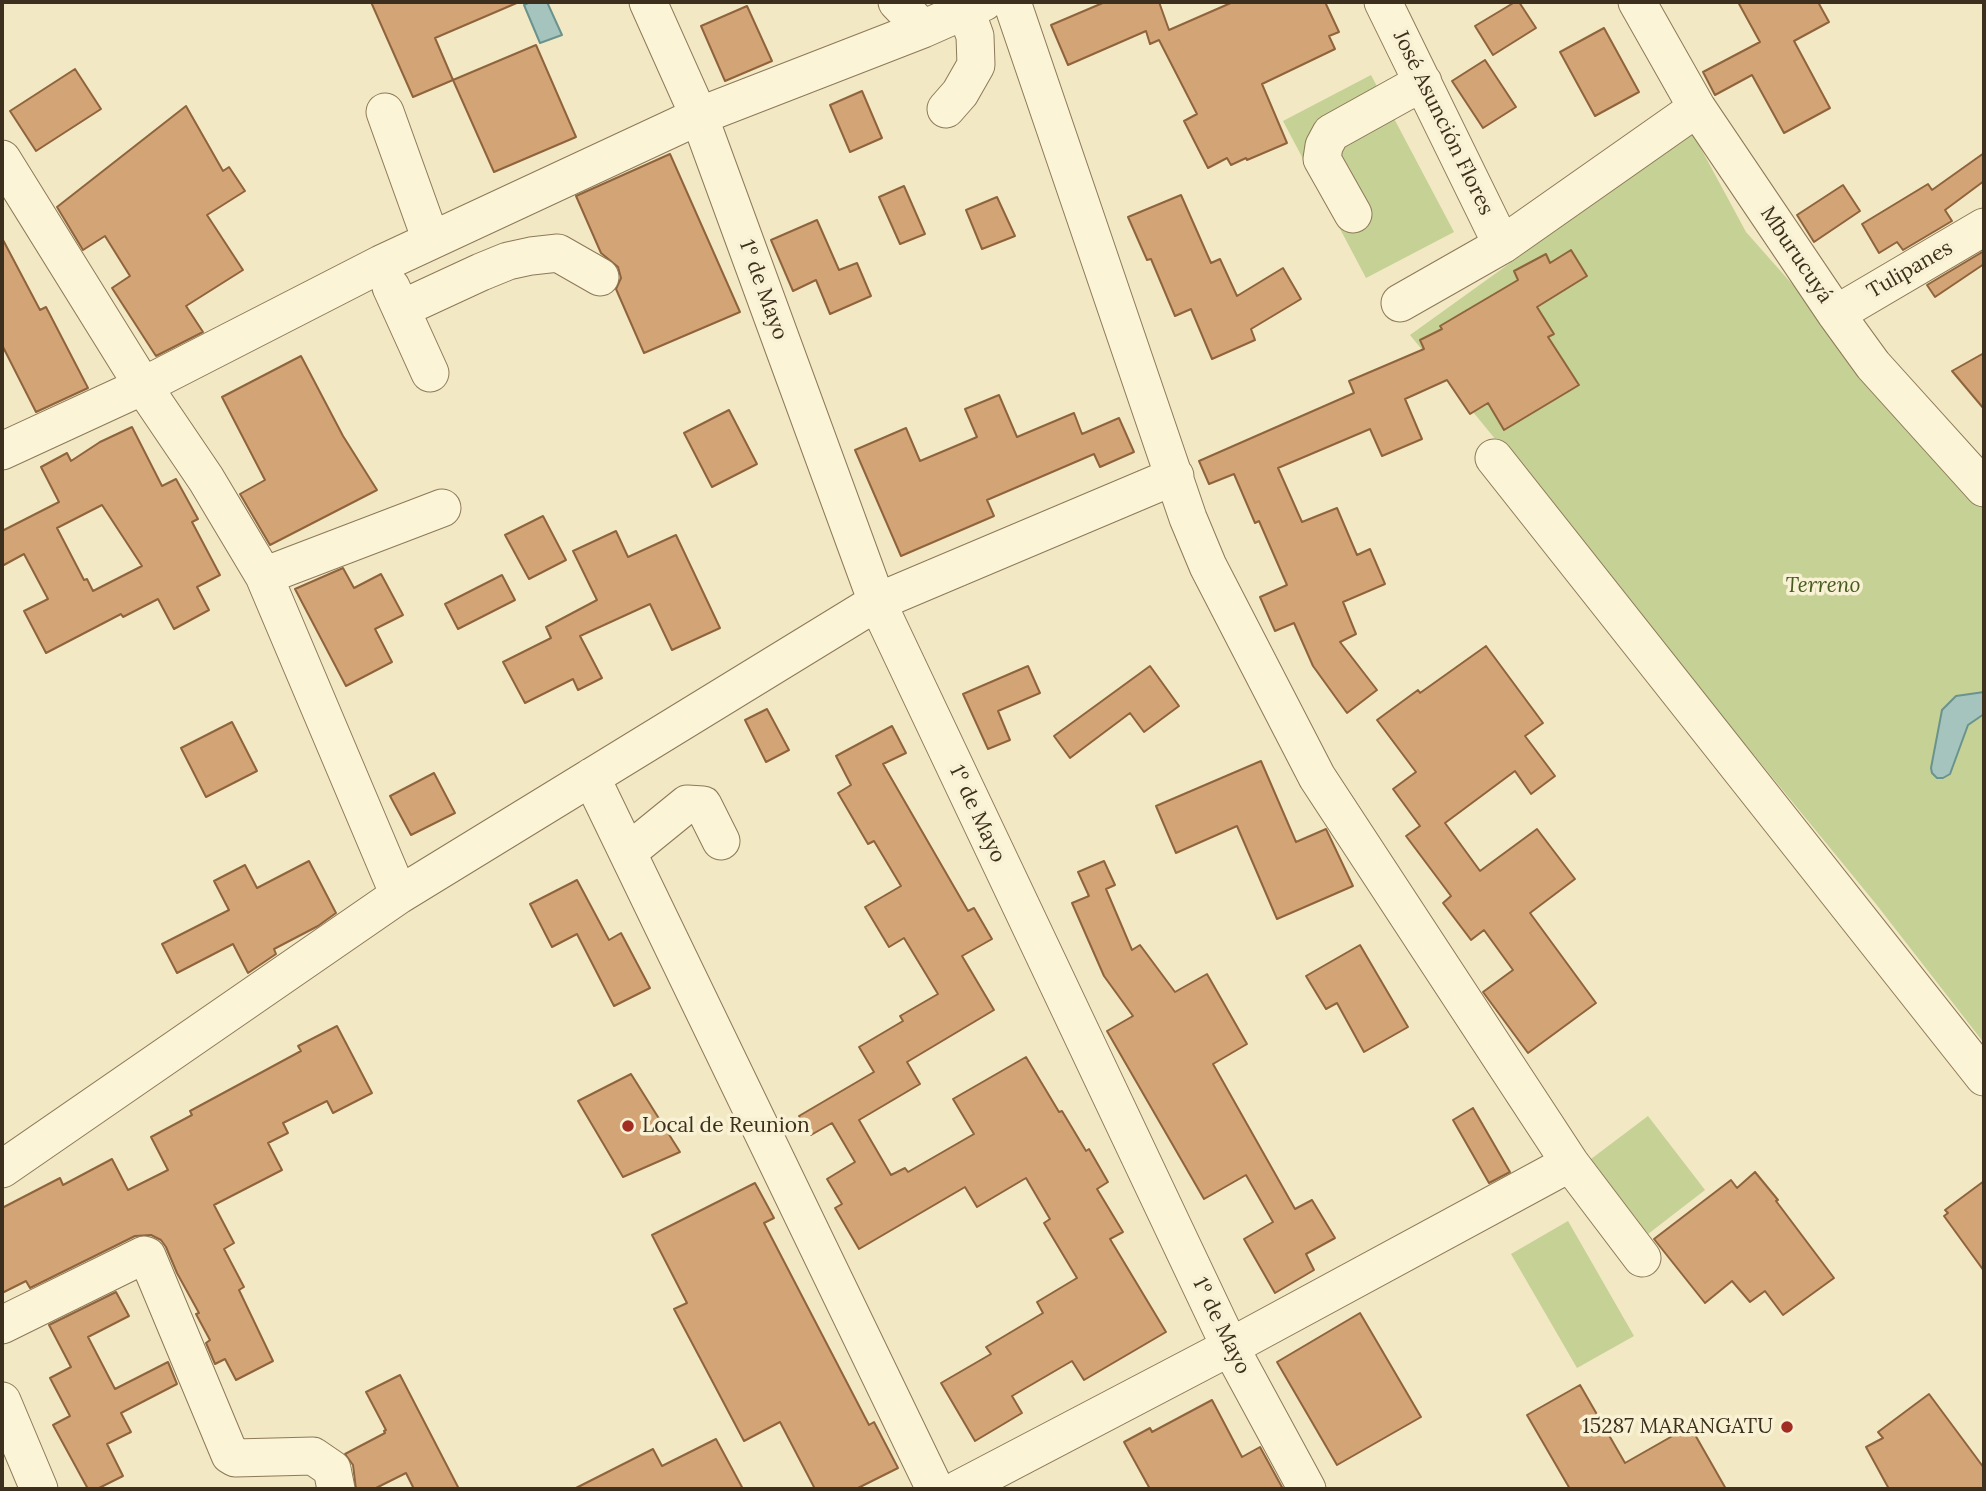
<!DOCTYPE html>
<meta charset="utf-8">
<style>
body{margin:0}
#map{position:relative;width:1986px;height:1491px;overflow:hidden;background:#f2e8c3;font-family:Lora,serif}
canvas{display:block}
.frame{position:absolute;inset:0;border:4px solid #3c2f1d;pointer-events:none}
</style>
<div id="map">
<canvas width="1986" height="1491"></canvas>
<div class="frame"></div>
</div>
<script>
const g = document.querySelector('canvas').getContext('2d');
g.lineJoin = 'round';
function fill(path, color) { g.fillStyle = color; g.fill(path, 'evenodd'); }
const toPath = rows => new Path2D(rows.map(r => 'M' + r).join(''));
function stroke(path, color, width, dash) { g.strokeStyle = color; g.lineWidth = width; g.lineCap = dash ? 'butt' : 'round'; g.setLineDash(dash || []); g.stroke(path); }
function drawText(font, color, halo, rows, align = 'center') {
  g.font = font + ' Lora,serif'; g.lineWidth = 7; g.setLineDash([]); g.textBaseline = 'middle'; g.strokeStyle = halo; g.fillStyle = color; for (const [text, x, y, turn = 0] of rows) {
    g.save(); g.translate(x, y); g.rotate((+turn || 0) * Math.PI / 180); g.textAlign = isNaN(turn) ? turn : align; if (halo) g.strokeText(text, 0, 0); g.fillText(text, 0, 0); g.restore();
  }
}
fill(toPath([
 [1371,75,1454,232,1366,278,1283,121],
 [1692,132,1746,232,1984,501,1984,1043,1876,904,1410,335,1570,220,1679,133],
 [1648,1116,1705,1190,1648,1234,1591,1159],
 [1568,1221,1634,1336,1577,1368,1511,1254]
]), '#c5d195');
const water = toPath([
 [530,2,547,2,562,35,540,43,524,5,530,2],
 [1984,692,1984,714,1968,725,1950,774,1943,778,1937,778,1932,773,1931,768,1942,710,1956,696,1984,692]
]);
fill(water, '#a5c4be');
stroke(water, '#6b938d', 2);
const building = toPath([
 [371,2,519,2,435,38,453,80,413,97,371,2],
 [1105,2,1159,2,1169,30,1233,2,1325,2,1339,32,1329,36,1335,49,1262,84,1287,143,1247,160,1246,158,1231,165,1227,158,1208,168,1184,121,1197,114,1159,40,1150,44,1146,31,1068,65,1051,25,1105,2],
 [1515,2,1519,2,1536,28,1493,55,1475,26,1515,2],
 [1738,2,1818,2,1829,22,1794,41,1830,108,1784,133,1752,75,1715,95,1703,72,1760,42,1738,2],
 [747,6,772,61,725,81,701,26,747,6],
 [1604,28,1639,92,1595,116,1560,52,1604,28],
 [536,45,576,137,494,172,453,80,536,45],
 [1485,60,1516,107,1483,128,1452,81,1485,60],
 [75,69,101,109,36,151,10,111,75,69],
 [862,91,882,138,850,152,830,105,862,91],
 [186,106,223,171,229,167,245,191,207,215,243,270,186,306,203,332,156,356,112,288,130,276,105,236,83,250,57,207,186,106],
 [1984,153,1984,181,1945,210,1952,221,1903,250,1897,242,1879,253,1862,224,1928,184,1932,190,1984,153],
 [670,154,740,312,644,353,616,289,621,278,618,267,601,253,576,196,670,154],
 [1843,185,1860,211,1814,242,1797,215,1843,185],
 [904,186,925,234,900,244,879,197,904,186],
 [1181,195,1211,263,1220,259,1237,296,1283,268,1301,299,1251,329,1255,340,1212,359,1191,309,1175,316,1151,259,1147,260,1128,217,1181,195],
 [997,197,1015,236,982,249,966,210,997,197],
 [817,220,839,270,857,263,871,296,830,314,816,280,793,291,771,240,817,220],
 [2,238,40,310,46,307,88,388,36,412,2,345,2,238],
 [1571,250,1587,276,1537,307,1554,334,1548,337,1579,385,1504,430,1488,403,1470,414,1447,380,1405,399,1422,439,1382,456,1370,429,1278,468,1302,522,1337,508,1357,555,1370,549,1385,584,1343,602,1356,634,1340,642,1377,690,1347,713,1313,666,1294,623,1275,631,1260,597,1287,585,1259,521,1255,523,1234,474,1209,484,1199,461,1354,393,1349,381,1424,349,1420,340,1442,329,1440,326,1518,280,1514,271,1546,254,1550,263,1571,250],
 [1984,251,1984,264,1935,297,1927,285,1984,251],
 [1984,353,1984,409,1952,371,1984,353],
 [301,356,343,436,377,490,270,545,240,494,265,480,222,397,301,356],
 [999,395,1017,437,1074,413,1082,434,1119,418,1134,452,1100,467,1094,454,987,500,994,516,901,556,855,450,906,428,920,461,977,437,965,409,999,395],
 [729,410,757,464,712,487,684,433,729,410],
 [132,427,162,486,176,479,198,519,192,522,220,575,197,587,209,610,174,629,158,599,123,617,121,614,46,653,24,611,48,599,24,554,2,566,2,531,59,502,41,467,67,453,71,461,100,442,132,427],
 [102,505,142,566,93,591,87,579,84,580,57,528,102,505],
 [543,516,566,560,529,579,505,535,543,516],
 [616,531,628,557,676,535,720,628,672,650,650,604,580,636,602,678,578,690,573,679,525,703,503,662,551,638,546,627,597,600,573,551,616,531],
 [343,568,354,588,381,574,403,615,375,629,392,662,346,686,295,589,343,568],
 [502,575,515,600,458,629,445,604,502,575],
 [1486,646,1543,723,1525,736,1555,776,1531,794,1515,771,1445,823,1480,871,1537,829,1575,879,1530,913,1596,1003,1528,1053,1483,992,1513,970,1484,930,1471,940,1443,903,1451,896,1406,836,1420,826,1393,789,1416,772,1377,720,1418,690,1420,693,1486,646],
 [1028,666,1040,693,998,711,1010,740,988,749,963,694,1028,666],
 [1150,666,1179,706,1144,732,1130,713,1070,758,1054,736,1150,666],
 [767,709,789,750,766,762,745,720,767,709],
 [232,722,257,771,206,797,181,748,232,722],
 [892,726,906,753,883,764,968,911,974,908,992,939,962,956,994,1010,907,1062,920,1084,859,1120,891,1175,905,1168,908,1172,974,1134,953,1099,1026,1057,1059,1112,1062,1111,1086,1151,1089,1149,1108,1182,1097,1189,1123,1232,1110,1239,1166,1332,1084,1380,1072,1361,1012,1396,1022,1413,975,1441,941,1383,991,1354,986,1347,1043,1313,1037,1302,1077,1278,1044,1223,1050,1219,1026,1178,977,1207,965,1187,859,1249,835,1208,842,1204,827,1179,855,1162,832,1123,811,1135,799,1116,874,1072,859,1047,903,1021,900,1016,938,994,904,938,889,947,865,907,901,886,874,841,868,844,838,793,851,785,836,756,892,726],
 [1261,761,1296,842,1326,829,1353,886,1277,919,1237,826,1176,853,1156,806,1261,761],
 [434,773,455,813,411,835,390,796,434,773],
 [309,861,336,913,318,926,274,949,276,954,248,973,233,944,177,973,162,944,229,910,214,881,245,865,257,888,309,861],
 [1104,861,1115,885,1106,889,1132,950,1140,945,1175,992,1207,974,1247,1044,1213,1064,1295,1209,1312,1200,1335,1238,1306,1254,1314,1270,1275,1293,1244,1239,1273,1222,1246,1175,1204,1199,1107,1031,1133,1016,1104,976,1072,903,1089,896,1078,872,1104,861],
 [577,880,609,940,621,933,650,988,614,1006,577,934,552,947,530,904,577,880],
 [1360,945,1408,1027,1364,1052,1337,1003,1326,1009,1306,976,1360,945],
 [337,1026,372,1093,333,1113,327,1101,283,1123,288,1133,268,1143,282,1170,214,1205,234,1243,224,1249,244,1287,239,1290,273,1361,236,1380,225,1359,215,1364,206,1343,210,1340,196,1314,199,1313,177,1273,166,1247,161,1240,151,1235,135,1236,30,1288,26,1281,2,1293,2,1208,60,1178,63,1185,112,1159,128,1190,168,1170,151,1137,192,1115,190,1111,301,1051,298,1046,337,1026],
 [631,1074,680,1152,623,1177,578,1101,631,1074],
 [1473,1108,1510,1172,1489,1183,1453,1120,1473,1108],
 [1755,1172,1778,1200,1776,1201,1834,1278,1783,1315,1765,1291,1750,1302,1732,1281,1705,1303,1654,1239,1731,1180,1737,1188,1755,1172],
 [1984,1181,1984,1271,1944,1216,1948,1213,1945,1210,1984,1181],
 [755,1183,774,1218,764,1223,869,1425,874,1422,898,1468,856,1489,815,1489,780,1422,744,1441,674,1309,687,1303,652,1235,755,1183],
 [116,1292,129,1316,88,1337,115,1389,168,1362,177,1384,121,1413,131,1432,107,1444,123,1476,97,1489,88,1489,53,1425,70,1416,50,1378,71,1367,49,1325,116,1292],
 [1360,1313,1421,1417,1337,1465,1277,1362,1360,1313],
 [400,1375,415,1404,459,1489,414,1489,406,1473,374,1489,356,1489,353,1465,345,1454,385,1433,384,1431,386,1430,366,1392,400,1375],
 [1580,1385,1625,1463,1690,1426,1726,1489,1570,1489,1527,1415,1580,1385],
 [1929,1394,1984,1468,1984,1489,1889,1489,1866,1447,1883,1438,1878,1432,1929,1394],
 [1212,1400,1242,1457,1260,1447,1283,1489,1150,1489,1124,1442,1150,1428,1152,1432,1212,1400],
 [716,1439,743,1489,574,1489,653,1449,662,1466,716,1439]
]);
fill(building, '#d3a476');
stroke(building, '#8f643c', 2);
const minor = toPath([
 [648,2,699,116,877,602,1230,1347,1307,1489],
 [897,2,923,29],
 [1012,2,1188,518,1208,566,1317,777,1570,1163,1642,1258],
 [1383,2,1502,245],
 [1637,2,1697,108,1836,314,1873,365,1984,488],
 [946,109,960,93,976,65,975,36,966,11],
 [385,112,431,240],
 [2,159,143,386,206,479,264,576,399,895],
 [1353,214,1322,159,1324,146,1331,133,1423,82],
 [391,287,430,373],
 [1400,303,1502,245,1697,108],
 [401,309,481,272,508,261,531,256,558,253,600,277],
 [1836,314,1984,227],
 [2,451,143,386,381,264,699,116,923,29,984,2],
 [1494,458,1984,1077],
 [264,576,442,508],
 [591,777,935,1489],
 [628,852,687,804,703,805,721,841],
 [2,1169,399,895,877,602,1175,476],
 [2,1325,144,1255,147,1256,230,1455,235,1458,313,1456,332,1469,336,1489],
 [2,1401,39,1489],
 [959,1489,1230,1347,1570,1163]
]);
stroke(minor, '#8d7958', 39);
stroke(minor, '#fbf4d7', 37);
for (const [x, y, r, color] of [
 [628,1126,7,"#a12d23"],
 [1787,1427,7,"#a12d23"]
]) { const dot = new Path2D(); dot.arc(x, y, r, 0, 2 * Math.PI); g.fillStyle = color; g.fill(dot); stroke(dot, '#f8f1d3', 2.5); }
drawText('21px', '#3c2f1d', '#f8f1d3', [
 ["José Asunción Flores",1443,123,64],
 ["Mburucuyá",1796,255,56],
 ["Tulipanes",1910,270,-30],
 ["1º de Mayo",763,290,70],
 ["1º de Mayo",977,814,65],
 ["1º de Mayo",1221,1326,64]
]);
drawText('italic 21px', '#475a22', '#f8f1d3', [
 ["Terreno",1823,586]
]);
drawText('21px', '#3c2f1d', '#f8f1d3', [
 ["Local de Reunion",642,1126],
 ["15287 MARANGATU",1773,1427,"right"]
], 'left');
</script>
